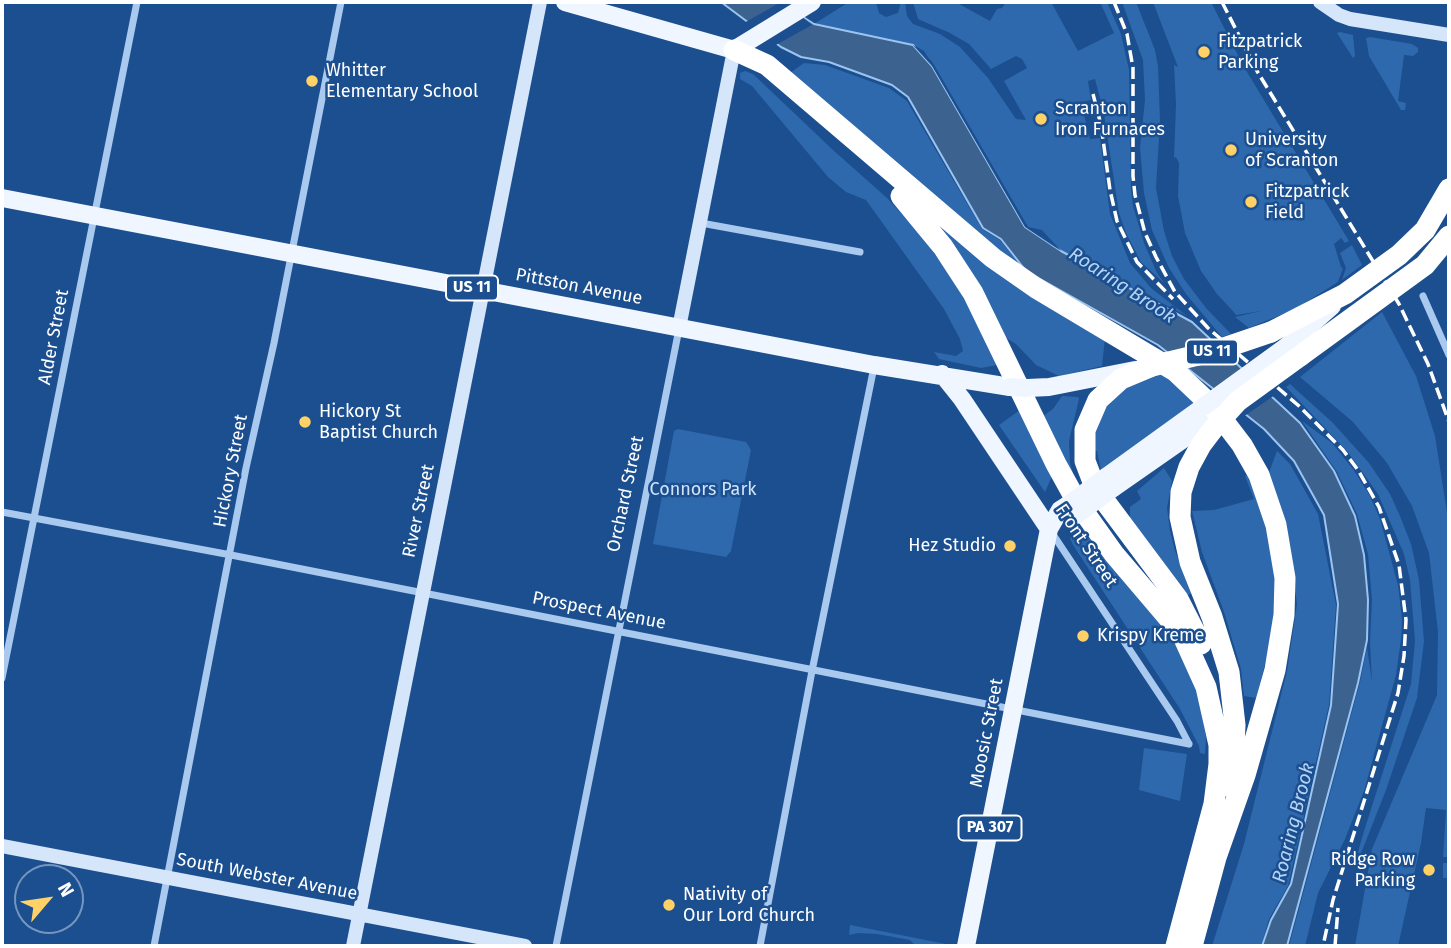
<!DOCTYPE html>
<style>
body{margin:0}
#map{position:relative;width:1451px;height:948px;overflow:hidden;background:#1b4f8f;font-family:"Fira Sans",sans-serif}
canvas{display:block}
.frame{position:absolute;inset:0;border:4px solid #fff;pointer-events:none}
.north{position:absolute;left:14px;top:864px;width:70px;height:70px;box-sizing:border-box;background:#1b4f8f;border:2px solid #7695bc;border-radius:50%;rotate:61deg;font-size:19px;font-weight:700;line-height:28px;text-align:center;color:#fff}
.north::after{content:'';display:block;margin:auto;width:24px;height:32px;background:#ffd166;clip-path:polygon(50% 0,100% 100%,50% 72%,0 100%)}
</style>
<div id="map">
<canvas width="1451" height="948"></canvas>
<div class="frame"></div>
<div class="north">N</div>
</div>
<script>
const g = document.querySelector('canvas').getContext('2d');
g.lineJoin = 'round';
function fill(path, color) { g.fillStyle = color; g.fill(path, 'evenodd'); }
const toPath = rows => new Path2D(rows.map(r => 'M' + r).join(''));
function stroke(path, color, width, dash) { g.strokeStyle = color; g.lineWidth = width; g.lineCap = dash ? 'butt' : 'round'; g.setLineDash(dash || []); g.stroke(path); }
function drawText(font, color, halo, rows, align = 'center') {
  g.font = font + ' "Fira Sans",sans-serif'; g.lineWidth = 5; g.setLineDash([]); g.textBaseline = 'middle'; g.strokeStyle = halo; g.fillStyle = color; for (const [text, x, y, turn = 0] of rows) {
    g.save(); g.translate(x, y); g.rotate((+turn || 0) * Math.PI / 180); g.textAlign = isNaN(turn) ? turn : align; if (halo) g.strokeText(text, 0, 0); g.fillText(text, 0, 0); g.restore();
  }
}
fill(toPath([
 [849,2,876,2,879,13,886,17,898,13,901,2,905,2,907,16,913,24,940,34,960,47,988,78,1016,119,1026,120,1004,81,1027,68,1022,59,1016,56,991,69,969,44,950,33,918,19,913,2,950,2,959,4,990,21,997,9,1002,8,1006,2,1051,2,1078,51,1114,33,1100,2,1107,2,1121,34,1129,70,1131,190,1133,206,1144,243,1157,273,1165,284,1141,262,1126,233,1119,213,1104,114,1095,79,1088,81,1091,100,1081,102,1090,139,1100,138,1110,214,1130,263,1151,288,1187,316,1061,251,1042,230,1028,227,924,51,913,45,814,24],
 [1122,2,1136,2,1155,50,1158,66,1160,121,1156,188,1164,231,1172,256,1184,279,1206,308,1231,334,1222,337,1186,294,1169,268,1152,230,1144,193,1140,148,1145,100,1143,60],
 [1153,2,1211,2,1244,67,1349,241,1345,243,1341,238,1334,244,1341,267,1343,268,1338,282,1295,309,1249,328,1235,317,1261,311,1236,315,1232,310,1217,294,1201,271,1185,233,1178,196,1179,163,1176,157,1174,158,1176,104,1174,65,1178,67],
 [1340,32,1353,35,1355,56,1353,58,1337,33],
 [1370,37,1412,44,1418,48,1418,52,1413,56,1404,55,1398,101,1406,103,1405,110,1401,110,1369,56,1366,38],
 [804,63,825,65,889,88,907,101,982,229,1000,240,1023,268,999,250,790,73],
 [745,71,753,74,833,150,887,198,919,233,953,279,982,330,997,365,981,368,939,359,934,352,956,356,963,351,960,339,944,309,866,200,846,192,828,177,752,86,740,79,740,73],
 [931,217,1105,338,1102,366,1059,376,1036,365,1016,344,1001,335],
 [1352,245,1362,265,1342,280,1346,268,1340,253],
 [1382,312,1416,376,1435,436,1449,525,1449,857,1443,857,1446,810,1426,808,1421,843,1398,946,1355,946,1372,849,1437,695,1438,632,1429,553,1412,506,1387,463,1353,422,1300,377],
 [1161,373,1194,399,1199,405,1101,471,1097,451,1094,451,1094,434,1108,402,1124,388],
 [1290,384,1333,423,1369,463,1390,494,1400,516,1411,544,1419,580,1424,641,1417,698,1386,790,1358,861,1356,859,1364,831,1411,684,1415,641,1410,580,1404,554,1378,494,1347,451,1286,387],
 [1062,396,1078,397,1079,399,1069,441,1070,463,1077,486,1043,416,1053,409],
 [1020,410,1052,476,1045,492,999,425],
 [1302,421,1332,443,1353,469,1370,496,1380,519,1398,585,1402,619,1401,639,1396,675,1364,791,1345,839,1318,893,1305,946,1289,946,1360,682,1367,647,1372,682,1370,642,1372,600,1368,554,1357,514,1337,472],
 [678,429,746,442,751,450,731,551,726,557,653,544,674,431],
 [1277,451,1290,464,1318,514,1336,605,1329,705,1288,886,1269,919,1261,946,1212,946,1244,844,1287,671,1297,604,1288,537,1268,475],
 [1164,468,1172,481,1167,508,1170,531,1175,551,1193,592,1187,596,1130,518,1130,507,1141,499,1137,491],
 [1250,474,1266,519,1277,576,1271,642,1256,698,1244,696,1241,669,1224,612,1202,552,1192,511,1214,510,1254,499,1245,476],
 [1080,524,1165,626,1175,642,1197,689,1206,737,1205,754,1200,753,1199,746,1180,709,1073,545,1070,538],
 [1144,748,1187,754,1180,801,1139,790],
 [1443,863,1449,863,1449,946,1447,946,1449,878,1443,878],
 [850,925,951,945,916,946,910,940,877,934,858,933,849,935]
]), '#2e69ad');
const water = toPath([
 [721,2,780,2,814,24,913,45,932,66,1025,227,1061,251,1192,322,1300,423,1334,471,1355,516,1364,555,1368,600,1367,640,1358,683,1287,946,1262,946,1271,920,1291,884,1331,705,1338,604,1324,515,1294,461,1264,429,1158,345,1026,271,1001,239,983,228,908,97,892,85,829,62,801,57,781,47,721,2]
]);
fill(water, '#3c6290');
stroke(water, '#9cc4f0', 2);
fill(toPath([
 [781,2,784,2,812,25,774,46,744,23],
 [913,45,922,50,933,63,1028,227,1051,240,1061,251,1025,227,932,66],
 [1249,370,1275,395,1243,417,1215,395]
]), '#1b4f8f');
stroke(toPath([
 [701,223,860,252],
 [1423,296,1449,355],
 [2,512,231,555,1189,744],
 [1050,530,1177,721,1189,744],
 [2,678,137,2],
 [154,946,246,468,274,343,341,2],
 [556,946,679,329],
 [760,946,812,671,874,367]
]), '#a9c9ee', 7);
stroke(toPath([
 [1320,2,1339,15,1350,19,1449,35],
 [679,328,734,50],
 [2,846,525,946],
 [353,946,540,2]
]), '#d6e6fa', 14);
stroke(toPath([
 [565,2,734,50,812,2],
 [2,198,874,365,1010,387],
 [1287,346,1332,306],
 [942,374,962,399,1049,529],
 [1028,388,1049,387,1135,370],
 [1106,477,1203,407],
 [1113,488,1212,419],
 [966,946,1049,529,1060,510,1068,505]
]), '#f0f6ff', 18);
stroke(toPath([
 [734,50,767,65,993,258,1036,288,1175,371,1213,407,1242,445,1259,475,1276,525,1285,578,1284,615,1275,670,1245,775,1214,863],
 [901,196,943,247,973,293,1056,464,1077,502,1114,554,1182,634,1206,687,1219,745],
 [1271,332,1345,294,1399,255,1425,230,1449,189],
 [1300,356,1425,265,1449,236],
 [1152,366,1121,379,1098,400,1085,430,1085,461,1093,482,1107,504,1178,599,1201,644],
 [1217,424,1201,445,1189,467,1181,492,1180,517,1190,562,1212,617,1229,672,1235,725,1232,788],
 [1176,946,1214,804,1219,764,1219,730],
 [1192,946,1218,850]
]), '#fff', 21);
stroke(toPath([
 [1114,2,1127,34,1133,68,1133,176,1135,195,1145,233,1156,257,1175,292,1208,328,1299,406,1343,450,1358,470,1379,507,1399,565,1406,620,1404,656,1398,693,1333,900,1323,946],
 [1222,2,1257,71,1399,304,1428,364,1449,422],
 [1093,94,1101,125,1110,190,1117,221,1137,262,1173,299],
 [1335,946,1338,908]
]), '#fff', 3.5, [12, 5]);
stroke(toPath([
 [1010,387,1028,388],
 [1203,407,1287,346],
 [1068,505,1106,477],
 [1075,516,1113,488]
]), '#f0f6ff', 18);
stroke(toPath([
 [1152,366,1215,351,1271,332],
 [1217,424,1238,401,1300,356]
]), '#fff', 21);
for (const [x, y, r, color] of [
 [1204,52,7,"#ffd166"],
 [312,81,7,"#ffd166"],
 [1041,119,7,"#ffd166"],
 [1231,150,7,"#ffd166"],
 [1251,202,7,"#ffd166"],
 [305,422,7,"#ffd166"],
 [1010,546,7,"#ffd166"],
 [1083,636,7,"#ffd166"],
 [1429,870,7,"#ffd166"],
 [669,905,7,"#ffd166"]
]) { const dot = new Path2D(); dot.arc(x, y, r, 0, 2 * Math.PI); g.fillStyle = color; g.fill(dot); stroke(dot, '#1b4f8f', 2.5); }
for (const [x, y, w] of [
 [472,288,52],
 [1212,352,52],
 [990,828,63]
]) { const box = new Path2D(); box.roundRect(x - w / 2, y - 12.5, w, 25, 5); g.fillStyle = '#1b4f8f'; g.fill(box); stroke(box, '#fff', 2); }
drawText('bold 16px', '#fff', null, [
 ["US 11",472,288],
 ["US 11",1212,352],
 ["PA 307",990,828]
]);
drawText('18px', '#fff', '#1b4f8f', [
 ["Fitzpatrick",1218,42],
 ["Parking",1218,63],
 ["Whitter",326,71],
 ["Elementary School",326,92],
 ["Scranton",1055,109],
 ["Iron Furnaces",1055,130],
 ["University",1245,140],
 ["of Scranton",1245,161],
 ["Fitzpatrick",1265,192],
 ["Field",1265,213],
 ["Hickory St",319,412],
 ["Baptist Church",319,433],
 ["Hez Studio",996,546,"right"],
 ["Krispy Kreme",1097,636],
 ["Ridge Row",1415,860,"right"],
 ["Parking",1415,881,"right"],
 ["Nativity of",683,895],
 ["Our Lord Church",683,916]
], 'left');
drawText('18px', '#fff', '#1b4f8f', [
 ["Pittston Avenue",579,287,11],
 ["Alder Street",54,337,-79],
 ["Hickory Street",231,471,-79],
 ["Orchard Street",626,494,-78],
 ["River Street",419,511,-78],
 ["Front Street",1086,546,56],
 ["Prospect Avenue",599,611,11],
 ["Moosic Street",987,733,-79],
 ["South Webster Avenue",267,877,11]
]);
drawText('18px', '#cfe3fa', '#1b4f8f', [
 ["Connors Park",703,490]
]);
drawText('italic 19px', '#b5d3f5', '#1b4f8f', [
 ["Roaring Brook",1122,286,33],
 ["Roaring Brook",1294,823,-76]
]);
</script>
